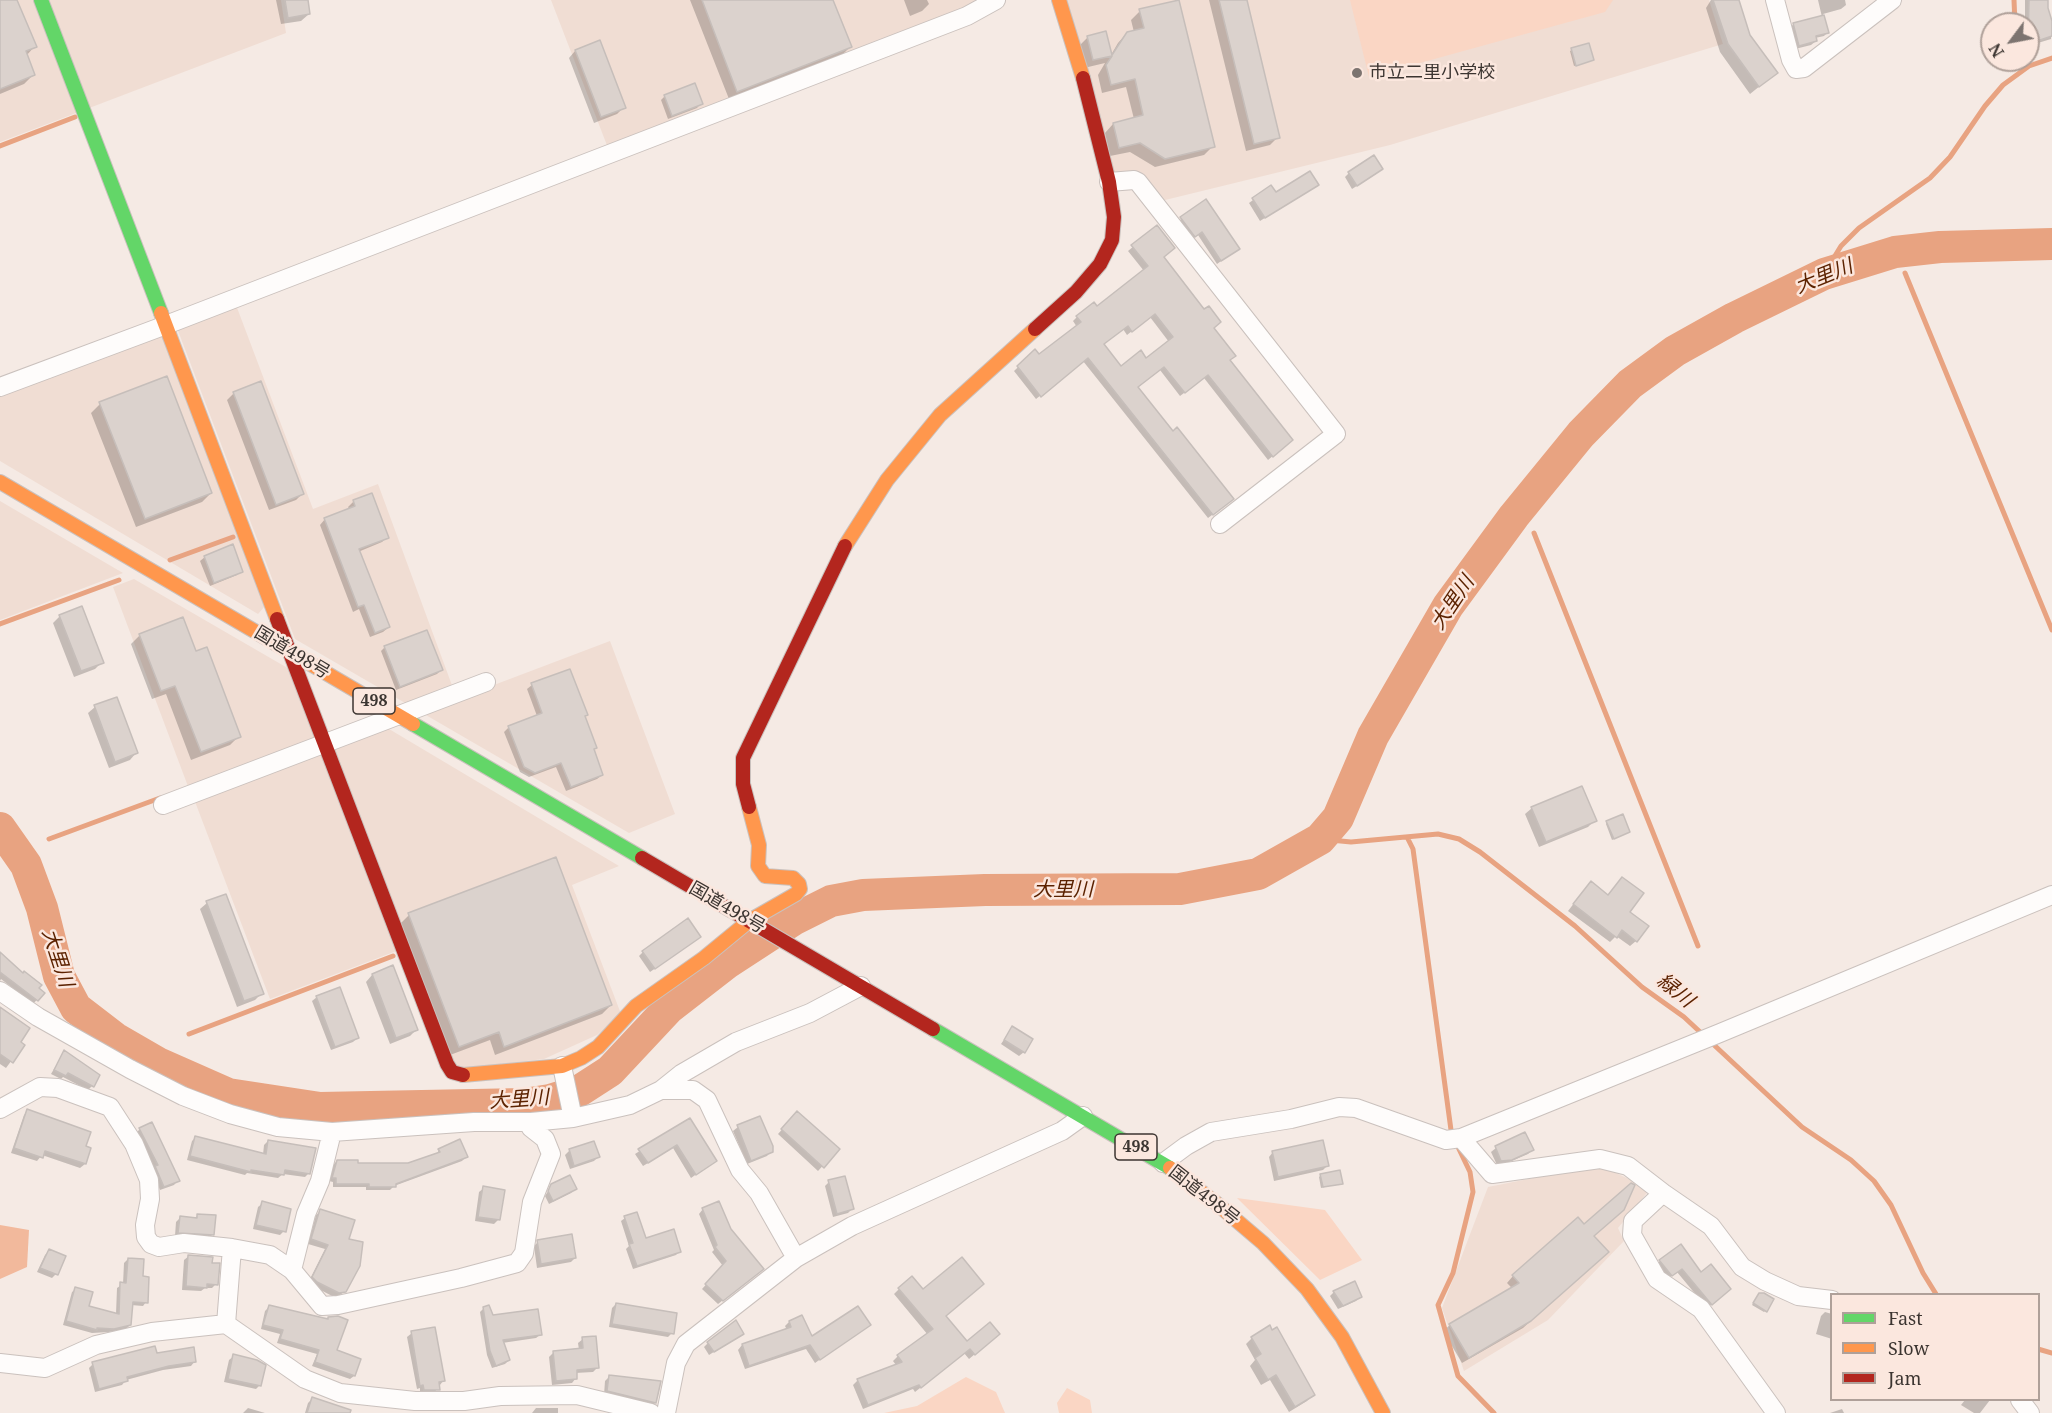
<!DOCTYPE html>
<meta charset="utf-8">
<style>
body{margin:0}
#map{position:relative;width:2052px;height:1413px;overflow:hidden;background:#f5eae4;font-family:"Noto Serif",serif}
canvas{display:block}
.legend{position:absolute;left:1830px;top:1293px;width:210px;height:108px;box-sizing:border-box;background:#fbe7de;border:2px solid #afa099;margin:0;padding:8px 10px;list-style:none;font-size:18px;color:#3c3531}
.legend li{display:flex;align-items:center;gap:12px;height:30px}
.legend b{width:30px;border:2px solid #afa099}
.north{position:absolute;left:1980px;top:12px;width:60px;height:60px;box-sizing:border-box;background:#fbe7de;border:2px solid #afa099;border-radius:50%;rotate:238deg;font-size:16px;font-weight:700;line-height:24px;text-align:center;color:#3c3531}
.north::after{content:'';display:block;margin:auto;width:21px;height:27px;background:#7d7470;clip-path:polygon(50% 0,100% 100%,50% 72%,0 100%)}
</style>
<div id="map">
<canvas width="2052" height="1413"></canvas>
<ul class="legend">
<li><b style="height:8px;background:#63d668"></b>Fast</li>
<li><b style="height:8px;background:#ff974d"></b>Slow</li>
<li><b style="height:8px;background:#b3261e"></b>Jam</li>
</ul>
<div class="north">N</div>
</div>
<script>
const g = document.querySelector('canvas').getContext('2d');
g.lineJoin = 'round';
function fill(path, color) { g.fillStyle = color; g.fill(path, 'evenodd'); }
const toPath = rows => new Path2D(rows.map(r => 'M' + r).join(''));
function stroke(path, color, width, dash) { g.strokeStyle = color; g.lineWidth = width; g.lineCap = dash ? 'butt' : 'round'; g.setLineDash(dash || []); g.stroke(path); }
function drawText(font, color, halo, rows, align = 'center') {
  g.font = font + ' "Noto Serif","Noto Sans JP",serif'; g.lineWidth = 5; g.setLineDash([]); g.textBaseline = 'middle'; g.strokeStyle = halo; g.fillStyle = color; for (const [text, x, y, turn = 0] of rows) {
    g.save(); g.translate(x, y); g.rotate((+turn || 0) * Math.PI / 180); g.textAlign = isNaN(turn) ? turn : align; if (halo) g.strokeText(text, 0, 0); g.fillText(text, 0, 0); g.restore();
  }
}
fill(toPath([
 [0,0,281,0,286,33,0,142],
 [551,0,983,0,973,6,608,148],
 [1066,0,1709,0,1723,44,1390,145,1161,201,1140,172,1113,174],
 [236,305,313,509,378,484,457,699,610,641,675,814,629,833,295,639,177,328],
 [164,332,266,605,258,614,0,461,0,395],
 [0,501,123,573,0,620],
 [134,579,291,670,319,740,189,789,113,587],
 [384,726,619,866,572,885,621,1014,597,1035,544,1059,456,1069,333,746],
 [322,750,399,950,270,999,194,799],
 [1599,1165,1650,1189,1618,1228,1624,1241,1548,1320,1464,1371,1442,1308,1488,1187]
]), '#f0ddd3');
fill(toPath([
 [1350,0,1613,0,1605,12,1369,77],
 [1237,1198,1325,1210,1362,1260,1320,1280],
 [966,1377,996,1392,1005,1413,884,1413,917,1406],
 [1067,1388,1090,1400,1092,1413,1059,1413,1057,1403]
]), '#fad6c4');
fill(toPath([
 [0,1225,29,1230,27,1267,0,1279]
]), '#f2b99c');
fill(toPath([
 [0,0,14,0,35,46,26,56,33,75,24,84,0,94],
 [276,0,306,0,309,14,301,21,281,24],
 [690,0,832,0,850,47,842,55,729,99],
 [904,0,927,0,929,4,922,11,910,16],
 [1209,0,1245,0,1278,137,1270,145,1246,151],
 [1711,0,1737,0,1749,35,1776,73,1750,94,1720,52,1706,8],
 [1818,0,1845,0,1846,5,1841,9,1823,14,1828,32,1824,36,1815,38,1816,41,1811,45,1795,49,1789,28,1794,24,1822,17],
 [2025,0,2046,0,2046,8,2052,26,2051,39,2028,46,2028,24,2017,24,2025,18],
 [1140,11,1213,146,1204,155,1155,167,1130,152,1110,156,1105,133,1113,124,1134,119,1126,87,1102,93,1098,75,1105,63,1084,68,1079,46,1088,37,1111,55,1118,43,1127,33,1134,32,1131,20],
 [599,42,624,107,617,114,594,123,569,58,575,51],
 [1572,50,1592,60,1574,66,1570,51],
 [665,96,701,103,697,108,668,119,661,100],
 [1349,173,1377,173,1352,189,1345,177],
 [1317,185,1260,221,1249,203,1271,187,1276,195],
 [1206,202,1238,249,1217,264,1198,235,1191,240,1177,222],
 [1157,227,1162,257,1212,329,1229,360,1287,444,1268,460,1204,378,1180,396,1160,370,1137,388,1228,503,1208,518,1083,361,1036,399,1014,371,1035,351,1039,356,1077,327,1073,321,1077,317,1097,308,1144,271,1128,251],
 [1150,317,1169,342,1146,360,1121,368,1103,345,1123,329,1127,335],
 [234,393,302,494,296,500,269,510,227,400],
 [100,404,211,493,202,502,136,527,91,413],
 [354,501,387,537,382,542,358,552,389,627,383,632,370,637,359,609,353,612,320,525,325,519,350,510,348,507],
 [205,557,241,571,237,575,210,586,200,561],
 [60,616,102,662,95,669,74,677,53,623],
 [140,635,195,653,239,736,230,745,191,760,166,694,152,699,131,644],
 [385,647,441,670,437,674,396,690,381,651],
 [532,685,584,717,602,775,597,779,566,791,556,767,529,777,520,772,504,732,509,727,537,716,527,689],
 [116,699,136,753,130,760,109,768,88,713,95,707],
 [1532,808,1595,820,1588,827,1539,847,1525,814],
 [1607,822,1629,832,1612,840,1606,824],
 [1585,889,1628,912,1636,941,1630,946,1616,936,1610,942,1568,911],
 [225,896,262,993,255,1000,237,1007,200,909,207,903],
 [409,915,611,1005,602,1014,495,1055,490,1040,450,1055,400,924],
 [695,941,650,972,639,956,643,952],
 [0,954,43,993,33,1004,1,979,0,981],
 [372,975,416,1030,410,1036,390,1044,366,982],
 [317,997,358,1037,353,1042,331,1050,312,1001],
 [0,1010,19,1043,23,1045,6,1068,0,1064],
 [1012,1028,1024,1052,1019,1056,1001,1044],
 [64,1052,92,1086,88,1090,63,1077,61,1079,51,1074],
 [28,1111,89,1149,85,1164,80,1168,42,1155,37,1161,11,1153,24,1115],
 [797,1113,838,1149,818,1171,778,1134],
 [759,1118,771,1151,767,1156,747,1164,733,1131,738,1127],
 [689,1120,715,1161,691,1178,673,1148,643,1166,635,1154],
 [140,1129,178,1180,174,1185,160,1190,136,1133],
 [1525,1134,1532,1150,1528,1154,1507,1163,1497,1165,1491,1152,1496,1148],
 [196,1137,263,1155,264,1145,268,1141,309,1173,305,1177,283,1174,278,1178,247,1173,245,1175,187,1160,192,1141],
 [593,1143,598,1157,594,1161,570,1169,565,1155,569,1151],
 [439,1150,466,1157,462,1161,394,1186,390,1190,366,1190,366,1187,333,1187,333,1182,329,1181,333,1165,337,1161,357,1165,409,1164,436,1155],
 [1273,1152,1327,1166,1323,1170,1274,1181,1269,1157],
 [1321,1175,1341,1183,1321,1188,1319,1177],
 [829,1182,852,1209,848,1213,833,1217,825,1186],
 [552,1185,575,1189,571,1193,549,1204,545,1196],
 [484,1188,498,1220,494,1224,475,1221,479,1192],
 [263,1203,284,1231,280,1235,253,1229,258,1207],
 [703,1209,729,1230,758,1273,718,1304,702,1289,723,1266,712,1252,714,1250,699,1214],
 [321,1211,347,1241,345,1291,340,1295,334,1297,313,1286,309,1281,325,1249,308,1244,316,1215],
 [198,1215,213,1234,209,1238,175,1236,176,1222,180,1218,194,1219],
 [625,1218,645,1240,679,1251,676,1255,633,1269,626,1249,629,1246,621,1221],
 [1593,1236,1600,1258,1523,1328,1462,1363,1443,1331,1450,1325,1512,1288,1507,1283,1513,1276],
 [538,1242,575,1258,571,1262,537,1268,534,1246],
 [49,1251,56,1274,52,1278,37,1272,45,1255],
 [189,1256,216,1284,212,1288,205,1288,201,1291,182,1290,184,1260],
 [128,1259,146,1302,143,1306,131,1305,130,1325,126,1329,109,1332,92,1333,63,1325,72,1292,76,1289,88,1307,116,1314,117,1288,123,1284,124,1263],
 [1660,1261,1701,1274,1725,1293,1707,1308,1677,1272,1667,1279,1656,1265],
 [899,1289,967,1343,993,1339,969,1359,964,1353,915,1392,913,1389,863,1409,853,1385,858,1380,896,1365,893,1361,898,1356,928,1335,894,1294],
 [1334,1292,1360,1297,1356,1301,1338,1309,1330,1296],
 [1757,1297,1765,1311,1764,1312,1752,1305],
 [616,1304,672,1333,668,1337,609,1327,612,1308],
 [269,1307,335,1351,354,1376,350,1379,312,1366,317,1354,277,1343,280,1334,261,1329,265,1311],
 [484,1308,492,1317,540,1335,536,1338,502,1343,509,1360,505,1364,492,1368,487,1355,480,1312],
 [1825,1312,1832,1314,1832,1339,1816,1334,1821,1316],
 [789,1322,812,1339,869,1325,815,1363,806,1349,745,1369,738,1350,742,1345,787,1330,785,1326],
 [412,1333,443,1381,434,1393,420,1393,420,1388,417,1389,407,1337],
 [742,1334,709,1355,704,1347,708,1343],
 [1252,1338,1313,1394,1307,1401,1289,1412,1270,1380,1261,1385,1250,1366,1255,1360,1246,1344],
 [583,1339,598,1367,593,1372,575,1373,576,1378,572,1383,552,1385,549,1357,553,1353,579,1350,578,1343],
 [155,1354,195,1361,191,1366,163,1370,126,1380,122,1385,95,1392,89,1368,93,1364],
 [234,1356,260,1385,256,1389,224,1382,229,1360],
 [609,1377,655,1403,651,1407,604,1395,605,1381],
 [312,1399,322,1413,305,1413,308,1403],
 [1965,1400,1990,1400,1980,1413,1974,1413,1961,1405],
 [248,1408,265,1413,243,1413],
 [536,1408,558,1408,558,1413,532,1413],
 [1842,1409,1844,1413,1830,1413]
]), '#0003');
stroke(toPath([
 [2014,0,2015,24],
 [0,146,75,117],
 [1905,273,2052,630],
 [1824,274,1841,246,1859,228,1930,178,1950,157,1985,106,2003,85,2029,66,2052,58],
 [1534,533,1698,946],
 [170,560,233,537],
 [0,624,119,580],
 [1407,837,1413,849,1451,1130,1454,1135],
 [49,839,160,798],
 [1320,839,1351,842,1438,834,1459,839,1480,852,1575,926,1642,987,1684,1017,1802,1127,1851,1160,1874,1181,1891,1205,1923,1273,1936,1294],
 [189,1034,393,956],
 [1458,1147,1470,1172,1473,1192,1453,1273,1438,1305,1458,1376,1494,1413],
 [2038,1349,2052,1353]
]), '#e8a381', 5);
stroke(toPath([
 [0,828,26,865,42,908,59,976,76,1008,115,1038,160,1064,228,1094,320,1108,524,1104,550,1100,579,1091,610,1071,669,1008,727,963,793,920,831,901,863,895,985,890,1180,889,1258,874,1320,839,1338,818,1373,736,1448,606,1514,516,1581,434,1630,384,1675,351,1734,318,1824,274,1895,252,1940,247,2052,244]
]), '#e8a381', 32);
const building = toPath([
 [0,0,17,0,37,47,26,51,35,75,0,89,0,0],
 [285,0,308,0,310,14,288,18,285,0],
 [702,0,833,0,852,47,737,92,702,0],
 [1179,0,1215,147,1165,159,1140,143,1119,148,1113,123,1143,115,1135,79,1111,85,1106,65,1112,56,1093,60,1087,36,1106,31,1112,55,1127,32,1144,28,1139,9,1179,0],
 [1219,0,1247,0,1280,138,1254,144,1219,0],
 [1713,0,1739,0,1750,35,1778,73,1759,87,1728,44,1713,0],
 [2029,0,2048,0,2048,8,2052,21,2052,36,2028,44,2029,0],
 [1824,15,1829,33,1816,36,1817,41,1799,46,1793,23,1824,15],
 [600,40,626,108,601,117,575,50,600,40],
 [1589,43,1594,60,1576,66,1571,48,1589,43],
 [695,83,703,104,672,116,664,95,695,83],
 [1374,155,1383,169,1357,186,1348,172,1374,155],
 [1310,171,1319,185,1265,218,1252,198,1271,185,1276,192,1310,171],
 [1206,199,1240,249,1221,261,1202,232,1195,237,1180,217,1206,199],
 [1157,225,1175,248,1164,257,1204,309,1209,306,1221,322,1214,328,1236,356,1230,360,1293,440,1273,457,1208,375,1185,393,1164,367,1138,387,1173,431,1177,427,1234,499,1213,515,1088,358,1041,397,1017,366,1035,349,1039,354,1081,322,1076,316,1094,302,1097,306,1148,266,1131,245,1157,225],
 [1155,314,1173,337,1146,358,1141,350,1121,366,1104,344,1128,326,1132,332,1155,314],
 [167,376,212,493,145,519,99,402,167,376],
 [261,381,304,494,276,505,233,392,261,381],
 [372,493,389,538,359,549,390,627,375,633,364,605,358,607,324,518,355,506,353,500,372,493],
 [233,544,243,572,214,583,204,556,233,544],
 [82,606,104,663,81,671,59,615,82,606],
 [183,617,196,651,207,647,241,737,201,752,175,686,161,691,139,634,183,617],
 [427,630,443,670,400,687,384,646,427,630],
 [570,669,588,715,585,716,597,748,594,749,603,775,571,787,561,763,535,773,524,767,508,726,542,713,531,683,570,669],
 [117,697,138,753,115,762,94,705,117,697],
 [1582,786,1597,821,1546,842,1531,807,1582,786],
 [1623,814,1630,832,1614,839,1606,821,1623,814],
 [556,857,612,1005,504,1047,499,1032,459,1047,408,913,556,857],
 [1622,877,1644,893,1630,912,1649,926,1637,942,1622,930,1617,938,1573,904,1591,881,1608,895,1622,877],
 [226,894,264,994,244,1001,206,901,226,894],
 [688,918,701,937,655,969,642,951,688,918],
 [0,952,23,973,24,971,42,985,39,988,45,993,38,1001,0,972,0,952],
 [393,965,418,1030,396,1038,372,974,393,965],
 [340,987,359,1038,335,1047,316,996,340,987],
 [0,1007,30,1028,21,1042,25,1045,13,1063,0,1054,0,1007],
 [1012,1026,1033,1039,1025,1053,1004,1040,1012,1026],
 [64,1050,100,1075,94,1087,68,1073,66,1076,54,1070,64,1050],
 [27,1109,91,1132,86,1146,91,1148,86,1164,45,1151,43,1158,14,1148,27,1109],
 [797,1111,840,1149,824,1168,781,1129,797,1111],
 [760,1116,773,1146,773,1152,751,1161,737,1125,760,1116],
 [690,1118,717,1161,696,1175,677,1145,648,1163,638,1149,690,1118],
 [152,1122,180,1181,164,1187,155,1166,158,1165,139,1128,152,1122],
 [1525,1132,1534,1150,1512,1160,1501,1161,1495,1146,1525,1132],
 [195,1136,266,1154,268,1140,316,1148,310,1174,285,1170,284,1175,251,1170,251,1172,190,1156,195,1136],
 [460,1139,468,1157,396,1184,396,1187,369,1187,369,1184,336,1184,336,1178,332,1178,337,1160,358,1160,358,1163,408,1163,440,1152,438,1149,460,1139],
 [1323,1140,1329,1166,1278,1177,1272,1151,1323,1140],
 [594,1141,600,1157,574,1166,569,1149,594,1141],
 [1340,1170,1343,1184,1323,1187,1320,1174,1340,1170],
 [570,1175,577,1189,553,1201,548,1191,551,1184,570,1175],
 [845,1176,854,1209,837,1214,828,1180,845,1176],
 [1631,1183,1635,1185,1624,1210,1594,1236,1609,1252,1531,1321,1469,1358,1449,1324,1519,1283,1512,1275,1578,1217,1584,1224,1631,1183],
 [483,1186,505,1190,500,1220,478,1217,483,1186],
 [262,1201,291,1209,286,1232,256,1225,262,1201],
 [719,1201,731,1229,764,1269,723,1301,705,1284,726,1261,715,1247,717,1245,702,1208,719,1201],
 [320,1209,355,1220,349,1239,363,1242,360,1266,346,1292,339,1293,317,1282,312,1277,328,1245,311,1239,320,1209],
 [637,1212,646,1238,674,1229,681,1252,637,1266,629,1244,633,1243,624,1216,637,1212],
 [197,1214,216,1215,214,1235,178,1233,180,1216,197,1218,197,1214],
 [572,1234,576,1258,541,1264,537,1240,572,1234],
 [1681,1244,1701,1272,1711,1264,1731,1289,1712,1305,1682,1269,1672,1276,1659,1260,1681,1244],
 [49,1249,66,1256,58,1275,40,1268,49,1249],
 [188,1255,213,1257,212,1263,220,1263,218,1285,207,1284,207,1288,186,1286,188,1255],
 [962,1257,984,1284,946,1316,967,1341,990,1322,1000,1334,975,1355,970,1349,921,1388,919,1385,868,1405,857,1379,902,1362,897,1355,933,1329,898,1288,912,1276,923,1289,962,1257],
 [128,1258,144,1259,143,1276,149,1277,148,1303,133,1302,131,1325,114,1329,97,1328,97,1330,66,1321,75,1287,93,1292,89,1306,119,1314,120,1282,126,1283,128,1258],
 [1355,1281,1362,1297,1343,1306,1333,1291,1355,1281],
 [1759,1293,1764,1293,1774,1299,1767,1312,1753,1303,1759,1293],
 [616,1303,677,1313,674,1334,612,1324,616,1303],
 [269,1305,328,1319,328,1317,338,1316,348,1320,337,1350,361,1359,355,1376,315,1362,319,1350,280,1339,283,1330,263,1325,269,1305],
 [489,1305,493,1315,538,1309,542,1335,503,1340,510,1360,496,1366,490,1351,483,1307,489,1305],
 [858,1306,871,1325,820,1360,810,1345,749,1366,742,1344,791,1327,789,1321,802,1315,812,1336,858,1306],
 [736,1320,744,1334,714,1352,707,1342,736,1320],
 [1270,1325,1272,1330,1277,1327,1315,1395,1295,1407,1276,1375,1268,1380,1255,1358,1261,1354,1251,1337,1270,1325],
 [435,1327,445,1381,439,1382,440,1390,424,1390,423,1385,420,1386,411,1331,435,1327],
 [596,1336,599,1368,577,1370,577,1379,556,1381,553,1351,583,1348,582,1337,596,1336],
 [155,1346,157,1353,194,1347,196,1362,169,1366,127,1377,128,1381,99,1389,92,1362,155,1346],
 [233,1354,257,1360,266,1365,261,1386,228,1379,233,1354],
 [609,1375,661,1381,656,1403,607,1391,609,1375],
 [312,1397,351,1410,350,1413,307,1413,312,1397]
]);
fill(building, '#dbd2cd');
stroke(building, '#c6beba', 1.5);
const street = toPath([
 [1775,0,1791,60,1796,69,1804,68,1892,0],
 [1109,182,1134,180,1138,182,1336,434,1220,524],
 [0,387,166,325,967,16,996,0],
 [163,805,486,682],
 [0,991,38,1017,130,1069,183,1096,230,1114,278,1127,332,1132,474,1122,531,1122,573,1118,630,1105,661,1090,681,1074,736,1042,810,1013,861,986],
 [562,1066,573,1118],
 [661,1090,693,1090,707,1100,740,1170,759,1193,796,1258],
 [0,1109,40,1087,58,1088,110,1107,134,1144,149,1180,150,1199,145,1225,146,1237,151,1244,159,1247,184,1243,232,1248,226,1324,305,1379,340,1393,415,1401,464,1401,500,1396,577,1395,651,1413],
 [1461,1138,1492,1174,1600,1159,1628,1166,1663,1193,1711,1226,1742,1267,1765,1281,1798,1296,1832,1300],
 [1163,1163,1186,1146,1211,1132,1291,1119,1339,1107,1356,1108,1446,1140,1461,1138,1720,1033,2052,895],
 [1663,1193,1633,1221,1632,1235,1657,1279,1701,1309,1776,1413],
 [232,1248,270,1255,292,1270,322,1306,338,1305,461,1278,517,1263,524,1253,532,1202,551,1154,545,1139,531,1128,531,1122],
 [292,1270,306,1214,320,1181,332,1132],
 [0,1363,45,1368,96,1345,152,1332,226,1324],
 [2020,1400,2030,1413],
 [666,1413,676,1363,686,1344,796,1258,852,1226,1062,1131,1083,1116]
]);
const fast = toPath([
 [41,0,161,313],
 [413,724,642,858],
 [933,1029,1170,1168]
]);
const slow = toPath([
 [1059,0,1083,78],
 [161,313,277,619],
 [0,482,413,724],
 [845,546,887,480,940,415,1035,329],
 [463,1075,562,1066,581,1058,598,1047,636,1006,704,958,749,921,796,894,800,889,799,884,793,878,765,876,758,866,759,845,749,807],
 [1170,1168,1216,1203,1263,1243,1307,1289,1342,1337,1383,1413]
]);
const jam = toPath([
 [1035,329,1076,292,1100,264,1112,240,1114,217,1109,182,1083,78],
 [277,619,447,1064,452,1072,463,1075],
 [749,807,743,784,743,758,845,546],
 [642,858,933,1029]
]);
stroke(street, '#cac1bd', 20);
stroke(fast, '#cac1bd', 16);
stroke(slow, '#cac1bd', 16);
stroke(jam, '#cac1bd', 16);
stroke(street, '#fefcfb', 18);
stroke(fast, '#63d668', 14);
stroke(slow, '#ff974d', 14);
stroke(jam, '#b3261e', 14);
for (const [x, y, r, color] of [
 [1357,73,6,"#7d7470"]
]) { const dot = new Path2D(); dot.arc(x, y, r, 0, 2 * Math.PI); g.fillStyle = color; g.fill(dot); stroke(dot, '#fbe7de', 2); }
for (const [x, y, w] of [
 [374,701,42],
 [1136,1147,42]
]) { const box = new Path2D(); box.roundRect(x - w / 2, y - 13, w, 26, 4.5); g.fillStyle = '#fbe7de'; g.fill(box); stroke(box, '#3c3531', 1.5); }
drawText('bold 16px', '#3c3531', null, [
 ["498",374,701],
 ["498",1136,1147]
]);
drawText('18px', '#3c3531', '#fbe7de', [
 ["市立二里小学校",1369,73]
], 'left');
drawText('18px', '#3c3531', '#fbe7de', [
 ["国道498号",292,653,31],
 ["国道498号",727,908,30],
 ["国道498号",1204,1196,38]
]);
drawText('italic 20px', '#5c2200', '#fbe7de', [
 ["大里川",1824,277,-22],
 ["大里川",1453,603,-56],
 ["大里川",1063,890],
 ["大里川",57,958,72],
 ["緑川",1675,991,39],
 ["大里川",519,1100,-4]
]);
</script>
